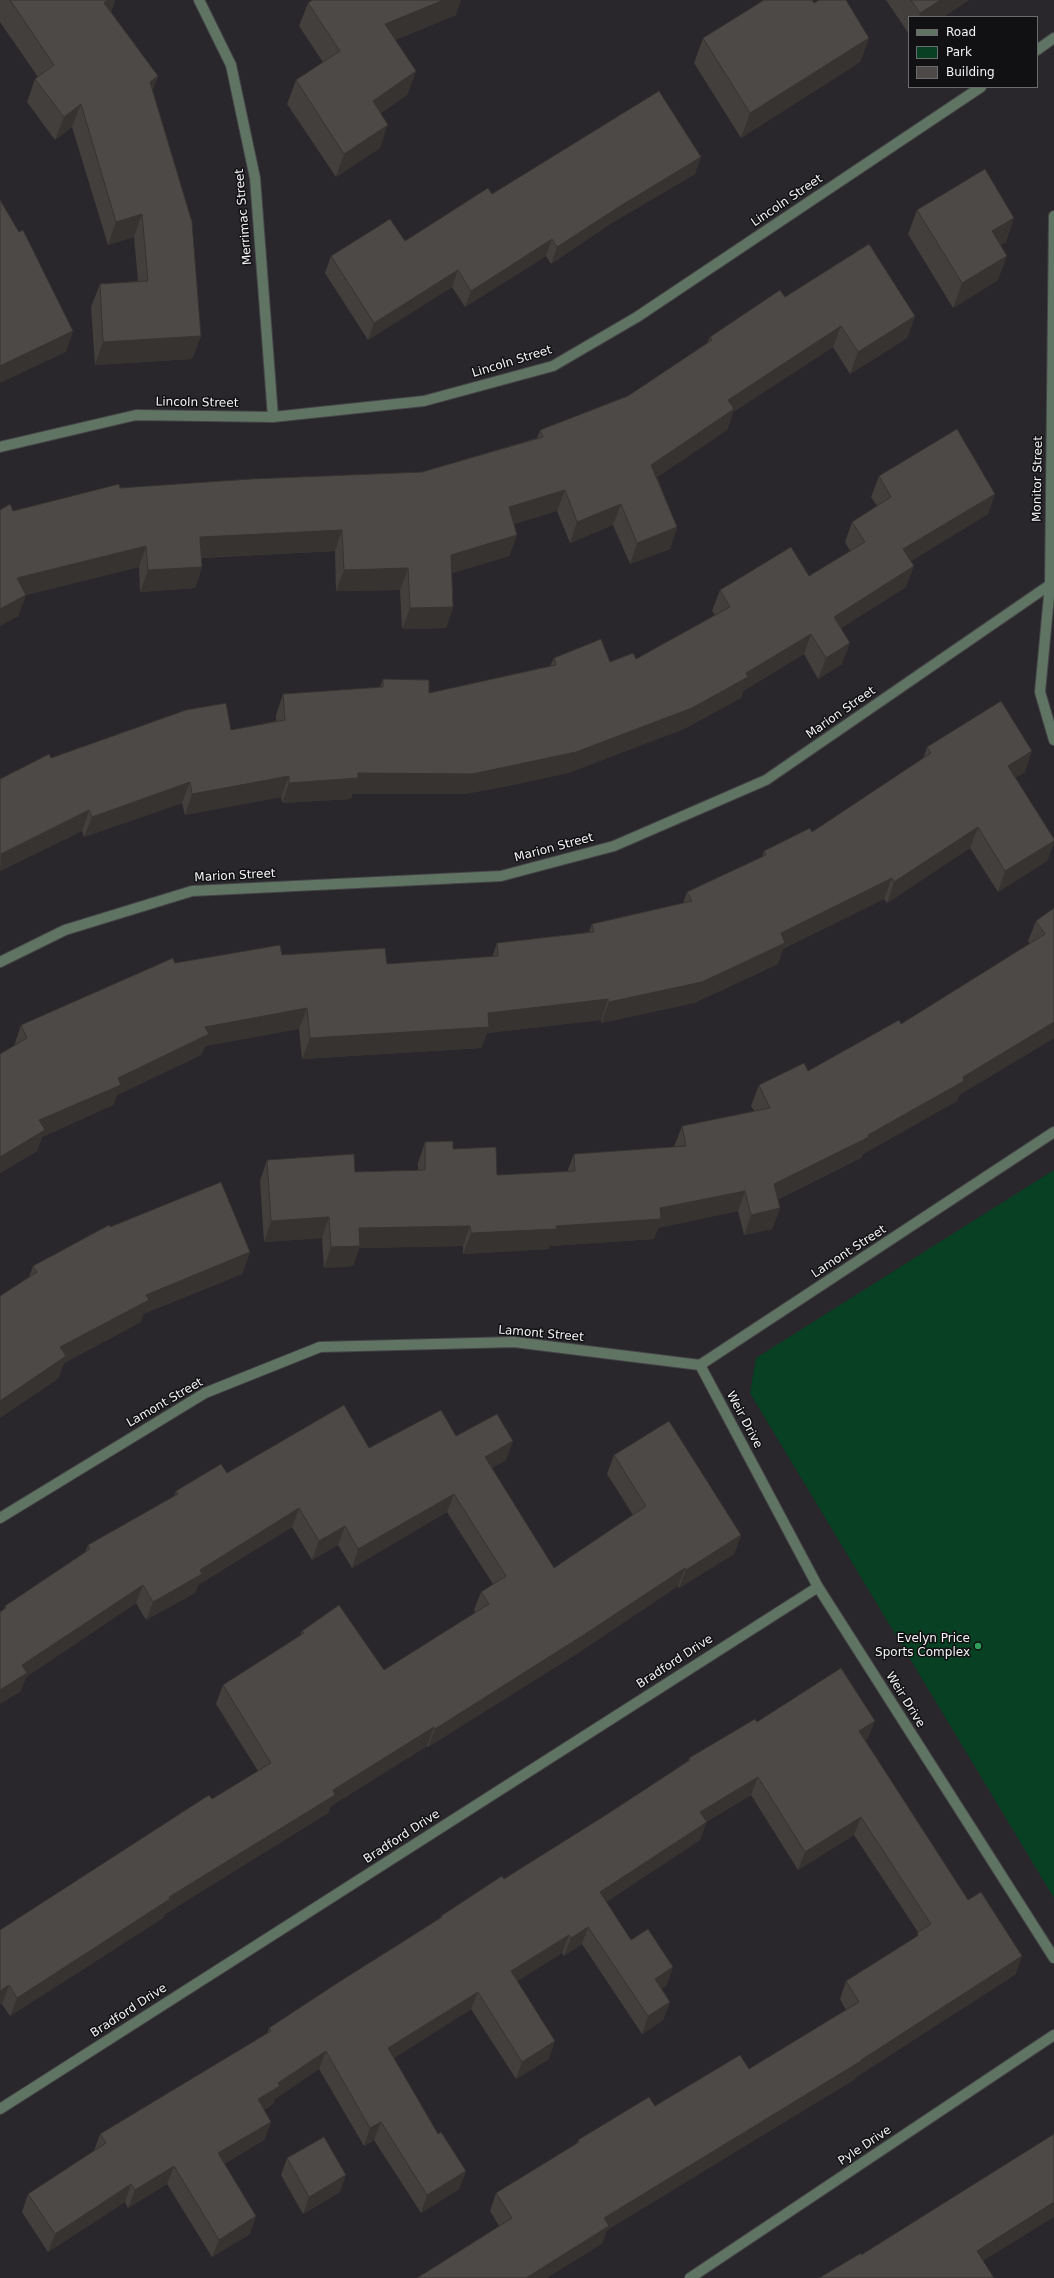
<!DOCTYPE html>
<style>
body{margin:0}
#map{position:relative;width:1054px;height:2278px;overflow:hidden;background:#29272b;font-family:"DejaVu Sans",sans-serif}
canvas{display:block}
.legend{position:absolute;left:908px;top:16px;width:130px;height:72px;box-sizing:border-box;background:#111012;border:1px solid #6c6b6d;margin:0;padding:5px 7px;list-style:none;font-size:12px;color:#f4f3f6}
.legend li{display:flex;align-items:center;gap:8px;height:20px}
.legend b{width:20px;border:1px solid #6c6b6d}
</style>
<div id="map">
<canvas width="1054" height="2278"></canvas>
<ul class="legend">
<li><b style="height:5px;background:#607463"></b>Road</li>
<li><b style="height:11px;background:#074022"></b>Park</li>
<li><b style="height:11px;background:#4d4946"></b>Building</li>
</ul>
</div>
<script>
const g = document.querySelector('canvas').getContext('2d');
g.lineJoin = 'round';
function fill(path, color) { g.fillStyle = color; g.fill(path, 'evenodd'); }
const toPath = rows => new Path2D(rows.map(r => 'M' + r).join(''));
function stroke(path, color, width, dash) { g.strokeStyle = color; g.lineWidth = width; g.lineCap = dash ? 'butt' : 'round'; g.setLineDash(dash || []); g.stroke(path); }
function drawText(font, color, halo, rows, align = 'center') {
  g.font = font + ' "DejaVu Sans",sans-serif'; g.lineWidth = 3; g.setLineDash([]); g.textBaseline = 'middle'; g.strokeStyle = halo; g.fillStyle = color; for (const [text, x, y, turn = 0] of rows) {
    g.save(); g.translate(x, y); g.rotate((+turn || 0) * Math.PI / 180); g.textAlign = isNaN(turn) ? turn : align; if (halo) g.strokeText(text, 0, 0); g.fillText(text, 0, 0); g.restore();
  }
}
fill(toPath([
 [1054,1170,1054,1898,750,1393,756,1358]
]), '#074022');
const minor = toPath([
 [199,0,231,65,255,178,273,417],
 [1037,50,1054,38],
 [1054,216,1050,585,1040,692,1054,740],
 [0,447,136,415,273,417,424,401,553,366,637,317,981,87],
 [0,962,65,930,192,891,501,876,614,846,766,780,1054,582],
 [700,1365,818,1587,1054,1958],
 [0,1518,205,1393,320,1347,514,1342,700,1365,1054,1132],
 [0,2109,818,1587],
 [690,2278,1054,2035]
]);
stroke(minor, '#454447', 12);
stroke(minor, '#607463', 10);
fill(toPath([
 [0,0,115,0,111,12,158,76,152,91,201,336,192,359,95,365,91,307,100,284,138,281,134,237,108,245,72,127,55,140,27,102,35,79,38,77,0,22],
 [886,0,969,0,943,17,909,17,909,34],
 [308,3,456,15,395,40,416,71,407,95,381,113,380,148,336,177,287,104,296,80,323,62,299,26],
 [814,3,869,38,860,62,741,138,694,63,703,38],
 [695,174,610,224,551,264,546,256,465,307,452,287,368,340,325,273,331,256,405,241,492,194],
 [917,210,1006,242,1000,245,998,280,953,308,908,234],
 [785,297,915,316,907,338,850,374,833,347,733,412,727,430,657,477,677,527,670,549,630,564,613,525,570,543,557,511,514,524,517,535,509,556,452,573,453,607,446,628,402,629,400,590,336,591,335,551,202,558,202,567,195,588,140,592,139,567,26,595,18,616,0,626,0,510,13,511,120,488,422,472,537,438,540,430,628,396,707,343,710,337],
 [879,476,995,494,988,514,911,561,906,587,841,628,842,664,818,679,804,654,743,691,741,698,684,729,568,773,508,786,464,794,352,794,351,799,282,803,281,797,185,815,182,803,84,837,82,831,0,871,0,779,51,758,231,730,276,721,276,715,283,694,380,687,383,679,429,693,550,666,554,658,610,662,636,659,715,615,712,611,720,590,809,576,850,551,845,542,852,522,877,506,871,497],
 [927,747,1025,772,1015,778,1054,839,1054,842,1047,861,998,892,970,848,887,903,884,899,783,949,778,964,694,1003,601,1023,601,1020,487,1033,481,1048,302,1059,299,1029,205,1046,201,1055,117,1095,113,1105,42,1137,37,1151,0,1173,0,1054,14,1046,21,1025,175,963,282,955,387,964,492,957,497,943,589,932,592,924,683,903,687,892,762,857,764,851,812,832,923,759],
 [1054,908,1054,1038,959,1095,957,1101,863,1154,861,1158,778,1199,780,1208,772,1229,744,1235,738,1211,658,1228,654,1239,550,1246,549,1249,463,1254,463,1246,359,1248,353,1266,324,1268,322,1238,264,1242,260,1181,267,1160,355,1172,418,1170,418,1163,425,1142,453,1149,497,1175,567,1172,574,1154,674,1147,682,1126,754,1111,751,1106,759,1085,808,1071,901,1024,1030,944,1028,941,1036,921],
 [110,1227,250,1252,242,1274,143,1314,141,1322,64,1363,58,1379,29,1277,33,1266],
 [456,1436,513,1441,506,1460,492,1468,554,1568,633,1515,607,1474,614,1455,741,1535,734,1554,679,1588,678,1586,578,1653,428,1747,427,1746,331,1806,328,1813,165,1914,163,1918,10,2016,2,2004,0,1930,258,1771,216,1704,223,1685,300,1636,302,1631,384,1670,476,1613,474,1610,481,1592,493,1584,447,1512,352,1568,338,1545,312,1560,292,1527,198,1585,195,1593,146,1620,136,1603,26,1677,20,1692,3,1610,5,1606,85,1552,88,1545,174,1496,176,1491,227,1473,369,1448],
 [757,1722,868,1738,865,1740,1016,1974,856,2077,855,2079,607,2230,602,2244,499,2226,490,2211,496,2193,576,2144,578,2140,655,2106,749,2069,846,2010,840,1999,846,1981,916,1938,918,1932,854,1835,798,1870,751,1795,706,1822,700,1840,606,1902,631,1940,667,1985,661,1989,670,2002,663,2020,642,2034,582,1944,564,1956,562,1953,517,1981,549,2059,516,2079,471,2009,394,2058,438,2134,466,2171,459,2189,421,2213,374,2140,364,2146,319,2069,275,2099,273,2104,264,2110,271,2122,264,2140,224,2164,250,2234,212,2257,167,2184,128,2208,125,2202,48,2252,22,2212,28,2194,94,2151,100,2134,267,2034,269,2028,440,1918,441,1916,504,1879,609,1813,688,1761,689,1758],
 [287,2158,340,2192,303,2214,281,2175]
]), '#423f3c');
fill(toPath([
 [108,0,115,0,109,17,104,3],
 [444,0,461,0,456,15,376,48,385,24],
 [941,0,969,0,943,17,919,17,920,13],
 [869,38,860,62,741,138,750,113],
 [416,71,407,95,364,124,373,101],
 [158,76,149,100,150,82],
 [81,104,72,127,55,140,64,117],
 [388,125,380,148,336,177,344,154],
 [701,157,695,174,610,224,551,264,557,247,617,208],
 [142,214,134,237,108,245,116,222],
 [1014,218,1006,242,983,256,992,231],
 [552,239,546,256,465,307,471,291],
 [1007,256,998,280,953,308,962,283],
 [458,270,452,287,368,340,374,323],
 [915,316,907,338,850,374,858,352],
 [841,326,833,347,733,412,727,430,644,486,651,465,728,400],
 [73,331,66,352,0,383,0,366],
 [201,336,192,359,95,365,103,342],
 [565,490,557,511,501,528,509,507],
 [995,494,988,514,896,570,903,549],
 [621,504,613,525,570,543,577,522],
 [677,527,670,549,630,564,637,543],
 [342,530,335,551,193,558,200,537],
 [517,535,509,556,443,576,451,555],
 [146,546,139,567,9,599,17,578],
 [914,566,906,587,826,637,834,617],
 [202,567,195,588,140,592,148,570],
 [408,568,400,590,336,591,344,570],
 [26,595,18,616,0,626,0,609],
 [453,607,446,628,402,629,410,608],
 [811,634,804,654,743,691,741,698,684,729,568,773,508,786,464,794,352,794,351,799,282,803,289,783,358,773,746,673],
 [850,643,842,664,818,679,826,658],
 [1032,751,1025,772,1000,787,1008,766],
 [289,776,281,797,185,815,192,794],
 [190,782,182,803,84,837,92,817],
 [89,810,82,831,0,871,1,854],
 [978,827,970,848,887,903,894,882],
 [1054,841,1047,861,998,892,1005,871],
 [892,878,884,899,783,949,778,964,694,1003,601,1023,609,1002,781,933],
 [608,999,601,1020,487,1033,481,1048,302,1059,310,1038,488,1013],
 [307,1008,299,1029,205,1046,201,1055,117,1095,113,1105,42,1137,37,1151,0,1173,0,1157,39,1120,118,1078,205,1027],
 [1054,1022,1054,1038,959,1095,957,1101,863,1154,861,1158,767,1205,774,1184,868,1135],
 [745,1191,738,1211,658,1228,654,1239,550,1246,549,1249,463,1254,471,1233,556,1226,660,1208],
 [780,1208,772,1229,744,1235,751,1215],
 [329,1217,322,1238,264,1242,271,1221],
 [470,1226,463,1246,359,1248,353,1266,324,1268,331,1247,359,1228],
 [250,1252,242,1274,143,1314,141,1322,64,1363,58,1379,0,1418,0,1401,60,1347,146,1295],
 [513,1441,506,1460,479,1475,485,1457],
 [454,1494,447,1512,352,1568,358,1549],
 [299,1508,292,1527,198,1585,195,1593,146,1620,153,1602,200,1570],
 [345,1526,338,1545,312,1560,319,1541],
 [741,1535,734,1554,679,1588,686,1570],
 [685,1568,678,1586,578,1653,428,1747,435,1729],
 [143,1585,136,1603,26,1677,20,1692,0,1704,0,1690,22,1665],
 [875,1721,868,1738,853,1748,859,1731],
 [434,1727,427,1746,331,1806,328,1813,165,1914,163,1918,10,2016,17,1998,169,1897,333,1790],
 [758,1777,751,1795,693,1829,700,1812],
 [861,1817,854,1835,798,1870,805,1852],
 [707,1822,700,1840,593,1910,600,1892],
 [588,1927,582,1944,564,1956,571,1938],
 [569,1935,562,1953,505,1989,511,1971],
 [1022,1956,1016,1974,856,2077,855,2079,607,2230,602,2244,547,2278,526,2278,604,2218,861,2060],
 [673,1967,667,1985,649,1997,655,1979],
 [9,1985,2,2004,0,2005,0,1991],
 [478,1992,471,2009,381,2066,388,2048],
 [670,2002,663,2020,642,2034,648,2016],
 [555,2041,549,2059,516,2079,522,2062],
 [326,2051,319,2069,275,2099,273,2104,251,2117,258,2099,278,2083],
 [271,2122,264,2140,212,2171,218,2153],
 [381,2122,374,2140,364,2146,370,2128],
 [174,2166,167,2184,128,2208,135,2190],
 [466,2171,459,2189,421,2213,427,2195],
 [346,2175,340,2192,303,2214,309,2197],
 [131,2184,125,2202,48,2252,55,2234],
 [1054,2202,1054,2217,970,2269,977,2251],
 [256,2216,250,2234,212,2257,219,2240]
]), '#363331');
const building = toPath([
 [10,0,108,0,104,3,158,76,150,82,192,222,201,336,103,342,100,284,148,281,142,214,116,222,81,104,64,117,35,79,54,65,10,0],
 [312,0,444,0,385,24,416,71,373,101,388,125,344,154,296,80,340,51,308,3,312,0],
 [764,0,812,0,814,3,819,0,846,0,869,38,750,113,703,38,764,0],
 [911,0,941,0,920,13,911,0],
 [659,91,701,157,617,208,557,247,552,239,471,291,458,270,374,323,331,256,390,219,405,241,488,188,492,194,659,91],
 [985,169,1014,218,992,231,1007,256,962,283,917,210,985,169],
 [0,200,19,232,23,230,73,331,0,366,0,200],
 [869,244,915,316,858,352,841,326,728,400,734,409,651,465,677,527,637,543,621,504,577,522,565,490,509,507,517,535,451,555,453,607,410,608,408,568,344,570,342,530,200,537,202,567,148,570,146,546,17,578,26,595,0,609,0,510,10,504,13,511,119,484,120,488,251,479,422,472,543,437,540,430,628,396,712,340,710,337,780,290,785,297,869,244],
 [957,429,995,494,903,549,914,566,834,617,850,643,826,658,811,634,746,673,748,677,692,708,576,752,515,765,472,774,358,773,358,778,289,783,289,776,192,794,190,782,92,817,89,810,1,854,0,853,0,779,49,754,51,758,186,710,226,703,231,730,285,720,283,694,383,687,383,679,429,680,429,693,556,665,554,658,601,639,610,662,633,653,636,659,730,607,720,590,791,547,809,576,865,542,852,522,891,497,879,476,957,429],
 [1001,701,1032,751,1008,766,1054,839,1054,841,1005,871,978,827,894,882,892,878,781,933,785,943,702,982,609,1002,608,999,488,1013,489,1027,310,1038,307,1008,205,1027,209,1034,118,1078,121,1085,39,1120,45,1130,0,1157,0,1054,27,1038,21,1025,173,958,175,963,280,945,282,955,385,948,387,964,498,956,497,943,594,932,592,924,692,901,687,892,766,855,764,851,810,828,812,832,931,753,927,747,1001,701],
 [1054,908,1054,1022,963,1077,964,1081,868,1135,869,1137,774,1184,780,1208,751,1215,745,1191,660,1208,661,1219,556,1226,557,1229,471,1233,470,1226,359,1228,360,1246,331,1247,329,1217,271,1221,267,1160,354,1154,355,1172,425,1170,425,1142,453,1141,453,1149,496,1147,497,1175,575,1171,574,1154,686,1146,682,1126,770,1108,759,1085,804,1063,808,1071,899,1020,901,1024,1045,934,1036,921,1054,908],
 [221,1182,250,1252,146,1295,149,1300,60,1347,66,1356,0,1401,0,1296,37,1272,33,1266,109,1225,110,1227,221,1182],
 [344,1405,369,1448,441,1410,456,1436,497,1414,513,1441,485,1457,554,1568,646,1506,614,1455,669,1421,741,1535,686,1570,685,1568,585,1634,435,1729,434,1727,333,1790,335,1795,169,1897,170,1899,17,1998,9,1985,0,1991,0,1930,209,1795,212,1799,271,1763,223,1685,304,1633,302,1631,339,1605,384,1670,489,1604,481,1592,506,1576,454,1494,358,1549,345,1526,319,1541,299,1508,200,1570,202,1574,153,1602,143,1585,22,1665,27,1673,0,1690,0,1612,6,1608,5,1606,90,1549,88,1545,178,1494,176,1491,221,1464,227,1473,344,1405],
 [841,1668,875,1721,859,1731,968,1900,981,1892,1022,1956,861,2060,861,2061,604,2218,609,2226,526,2278,417,2278,512,2218,496,2193,579,2142,578,2140,649,2097,655,2106,740,2055,749,2069,859,2002,846,1981,919,1935,917,1933,931,1924,861,1817,805,1852,758,1777,700,1812,707,1822,600,1892,631,1940,648,1929,673,1967,655,1979,670,2002,648,2016,588,1927,571,1938,569,1935,511,1971,555,2041,522,2062,478,1992,388,2048,438,2134,441,2132,466,2171,427,2195,381,2122,370,2128,326,2051,278,2083,280,2086,258,2099,271,2122,218,2153,256,2216,219,2240,174,2166,135,2190,131,2184,55,2234,28,2194,106,2143,100,2134,271,2031,269,2028,339,1982,442,1917,441,1916,502,1876,504,1879,609,1813,690,1760,689,1758,755,1719,757,1722,841,1668],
 [1054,2134,1054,2202,977,2251,994,2278,819,2278,861,2253,861,2255,1054,2134],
 [324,2137,346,2175,309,2197,287,2158,324,2137]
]);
fill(building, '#4d4946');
stroke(building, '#363331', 1);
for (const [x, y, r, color] of [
 [978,1646,4,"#2e9e5b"]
]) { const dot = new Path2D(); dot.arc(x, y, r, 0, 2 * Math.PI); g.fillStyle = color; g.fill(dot); stroke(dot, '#111012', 1.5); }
drawText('12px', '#f4f3f6', '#111012', [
 ["Lincoln Street",787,201,-34],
 ["Merrimac Street",244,217,-95],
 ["Lincoln Street",512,362,-17],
 ["Lincoln Street",197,403,1],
 ["Monitor Street",1038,479,-89],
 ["Marion Street",841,713,-35],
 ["Marion Street",554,848,-15],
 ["Marion Street",235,876,-3],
 ["Lamont Street",849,1252,-33],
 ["Lamont Street",541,1334,5],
 ["Lamont Street",165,1403,-30],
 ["Weir Drive",744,1420,62],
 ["Bradford Drive",675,1662,-33],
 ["Weir Drive",905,1700,58],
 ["Bradford Drive",402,1837,-33],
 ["Bradford Drive",129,2011,-33],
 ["Pyle Drive",865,2146,-34]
]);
drawText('12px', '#f4f3f6', '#111012', [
 ["Evelyn Price",970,1639],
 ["Sports Complex",970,1653]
], 'right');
</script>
